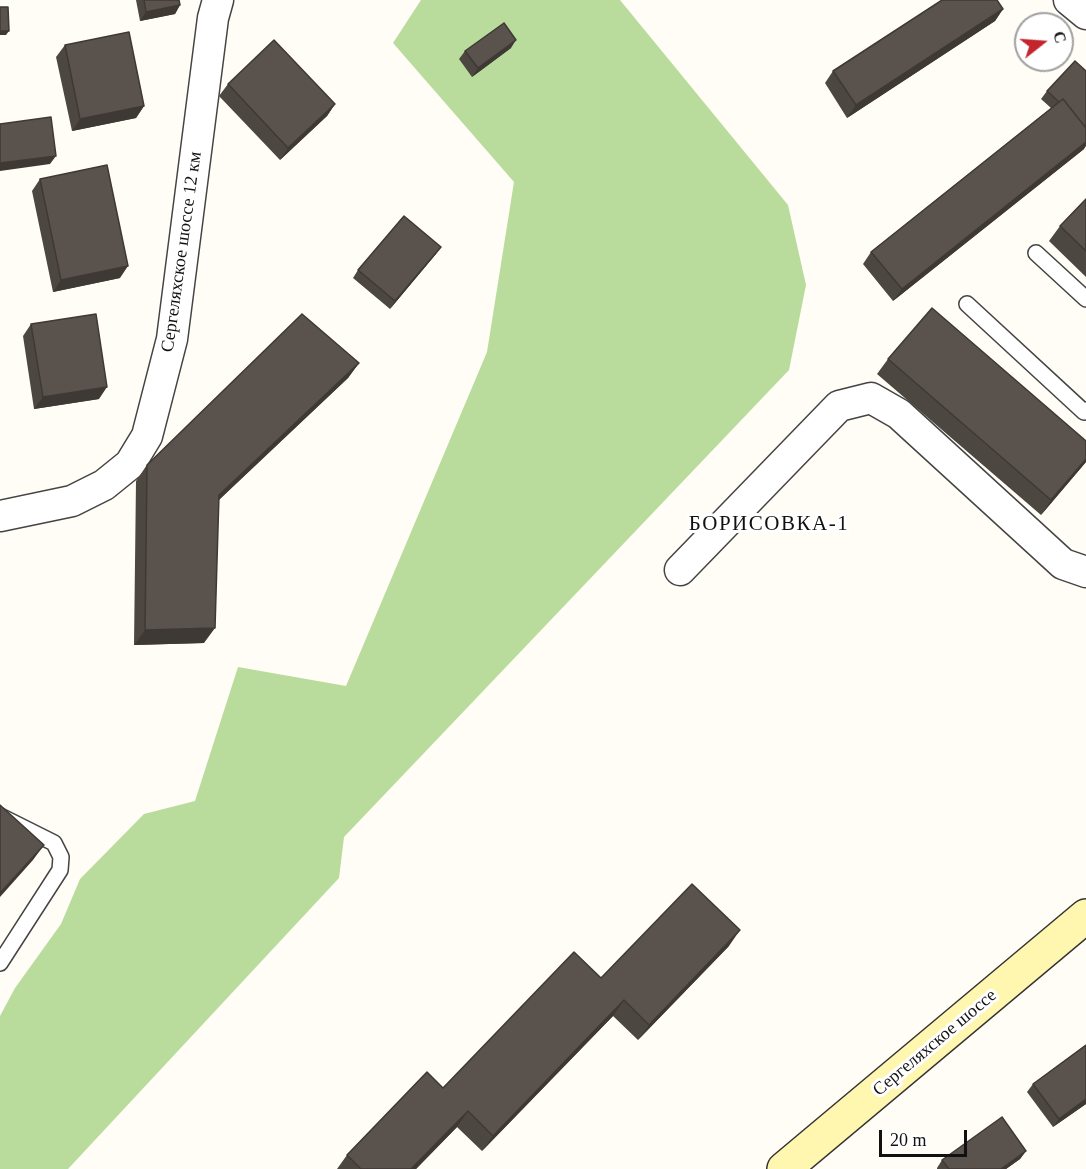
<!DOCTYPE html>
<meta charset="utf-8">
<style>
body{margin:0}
#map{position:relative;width:1086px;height:1169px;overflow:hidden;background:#fffdf5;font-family:"Times New Roman",serif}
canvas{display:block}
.north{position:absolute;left:1014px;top:12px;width:60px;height:60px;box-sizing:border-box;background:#fff;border:2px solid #a0a0a0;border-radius:50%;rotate:73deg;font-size:16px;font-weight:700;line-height:24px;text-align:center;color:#111}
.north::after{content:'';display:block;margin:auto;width:21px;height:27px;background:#c4262e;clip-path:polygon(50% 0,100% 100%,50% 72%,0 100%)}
.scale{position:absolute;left:879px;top:1130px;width:88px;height:27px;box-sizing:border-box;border:3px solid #111;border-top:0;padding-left:8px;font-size:18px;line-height:21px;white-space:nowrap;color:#111;-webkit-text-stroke:4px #fff;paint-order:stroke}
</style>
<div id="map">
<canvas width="1086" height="1169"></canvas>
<div class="north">С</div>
<div class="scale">20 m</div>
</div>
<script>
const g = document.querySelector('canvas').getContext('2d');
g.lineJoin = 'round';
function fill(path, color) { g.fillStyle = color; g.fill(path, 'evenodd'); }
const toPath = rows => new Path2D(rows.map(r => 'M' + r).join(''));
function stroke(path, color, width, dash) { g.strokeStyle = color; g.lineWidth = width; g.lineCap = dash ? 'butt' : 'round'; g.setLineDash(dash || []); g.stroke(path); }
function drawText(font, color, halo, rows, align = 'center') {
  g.font = font + ' "Times New Roman",serif'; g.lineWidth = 6; g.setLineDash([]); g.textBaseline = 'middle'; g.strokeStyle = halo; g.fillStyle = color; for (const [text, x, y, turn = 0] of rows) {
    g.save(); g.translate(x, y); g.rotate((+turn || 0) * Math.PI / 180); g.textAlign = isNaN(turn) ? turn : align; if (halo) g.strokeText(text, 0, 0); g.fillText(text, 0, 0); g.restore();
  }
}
fill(toPath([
 [421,0,620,0,788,205,806,285,789,370,344,837,339,878,68,1169,0,1169,0,1016,15,988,61,924,80,879,144,814,195,801,238,667,346,686,487,352,514,182,393,43]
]), '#b9dc9c');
const service = toPath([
 [1036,253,1086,299],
 [967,304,1084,412,1086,410],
 [0,816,54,843,61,857,60,870,0,963]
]);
const minor = toPath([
 [1069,0,1086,14],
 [0,516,72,501,104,485,130,464,147,436,172,339,213,18,218,0],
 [680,570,839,406,871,398,899,414,1063,564,1086,572]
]);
const secondary = toPath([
 [784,1169,1086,916]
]);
stroke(service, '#444', 18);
stroke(minor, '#444', 33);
stroke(secondary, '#333', 36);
stroke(service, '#fff', 15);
stroke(minor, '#fff', 30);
stroke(secondary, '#fff6b0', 33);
fill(toPath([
 [136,0,179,0,180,5,175,14,140,21],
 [1003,9,995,21,847,118,825,83,833,71],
 [65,45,144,106,136,118,72,131,56,57],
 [511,48,472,77,459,59,465,51],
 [1086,71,1084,149,893,301,863,264,871,252,1051,108,1041,99,1047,91],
 [228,84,335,104,327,116,280,160,219,96],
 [40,179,120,278,53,292,32,191],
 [1086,199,1086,277,1049,241,1060,226],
 [441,247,435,255,390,309,353,278,358,270],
 [31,324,99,399,34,409,23,336],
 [888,359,1086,462,1041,515,877,374],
 [359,363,348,378,219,500,204,643,134,645,136,481,147,465],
 [729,946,638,1040,613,1016,482,1151,457,1127,416,1169,337,1169,347,1155,443,1088,601,978],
 [1086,1045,1086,1104,1053,1127,1027,1092,1033,1084],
 [1026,1151,1020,1159,1006,1169,937,1169,937,1168,942,1160]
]), '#4d4742');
fill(toPath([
 [180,5,175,14,140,21,146,12],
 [1003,9,995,21,847,118,856,105],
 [0,31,9,31,6,35,0,35],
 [516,40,511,48,472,77,478,68],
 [335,104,327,116,280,160,288,148],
 [144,106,136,118,72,131,80,119],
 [1086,142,1086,146,1084,149,893,301,902,289],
 [56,156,50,164,0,171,0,163],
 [441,247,435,255,390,309,395,301],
 [128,266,120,278,53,292,61,280],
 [359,363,348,378,208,510,219,495],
 [107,387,99,399,34,409,43,397],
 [1086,459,1086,462,1041,515,1051,500],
 [215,628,204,643,134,645,145,630],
 [44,845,33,860,0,897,0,893],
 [740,930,729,946,638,1040,649,1025],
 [624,1000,613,1016,482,1151,493,1136],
 [1086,1099,1086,1104,1053,1127,1059,1119],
 [468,1111,457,1127,416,1169,411,1169],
 [1026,1151,1020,1159,1006,1169,1001,1169]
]), '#3f3936');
const building = toPath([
 [144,0,179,0,180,5,146,12,144,0],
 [942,0,997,0,1003,9,856,105,833,71,942,0],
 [0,7,8,7,9,31,0,31,0,7],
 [504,23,516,40,478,68,465,51,504,23],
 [129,32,144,106,80,119,65,45,129,32],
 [274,40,335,104,288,148,228,84,274,40],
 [1075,61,1086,71,1086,128,1063,99,1059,102,1047,91,1075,61],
 [1063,99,1086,128,1086,142,902,289,871,252,1063,99],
 [51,117,56,156,0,163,0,124,51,117],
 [107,165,128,266,61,280,40,179,107,165],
 [1086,199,1086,251,1060,226,1086,199],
 [404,216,441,247,395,301,358,270,404,216],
 [932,308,1086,441,1086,459,1051,500,888,359,932,308],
 [96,314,107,387,43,397,31,324,96,314],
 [302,314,359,363,219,495,215,628,145,630,147,465,302,314],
 [0,805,44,845,0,893,0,805],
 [692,884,740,930,649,1025,624,1000,493,1136,468,1111,411,1169,361,1169,347,1155,427,1072,443,1088,574,952,601,978,692,884],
 [1086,1045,1086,1099,1059,1119,1033,1084,1086,1045],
 [1002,1117,1026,1151,1001,1169,949,1169,942,1160,1002,1117]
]);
fill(building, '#5a524d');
stroke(building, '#3f3936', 1.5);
drawText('18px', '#111', '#fff', [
 ["Сергеляхское шоссе 12 км",182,252,-82],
 ["Сергеляхское шоссе",935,1043,-40]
]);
g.letterSpacing = '1.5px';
drawText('21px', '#111', '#fff', [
 ["БОРИСОВКА-1",769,524]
]);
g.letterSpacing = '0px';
</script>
